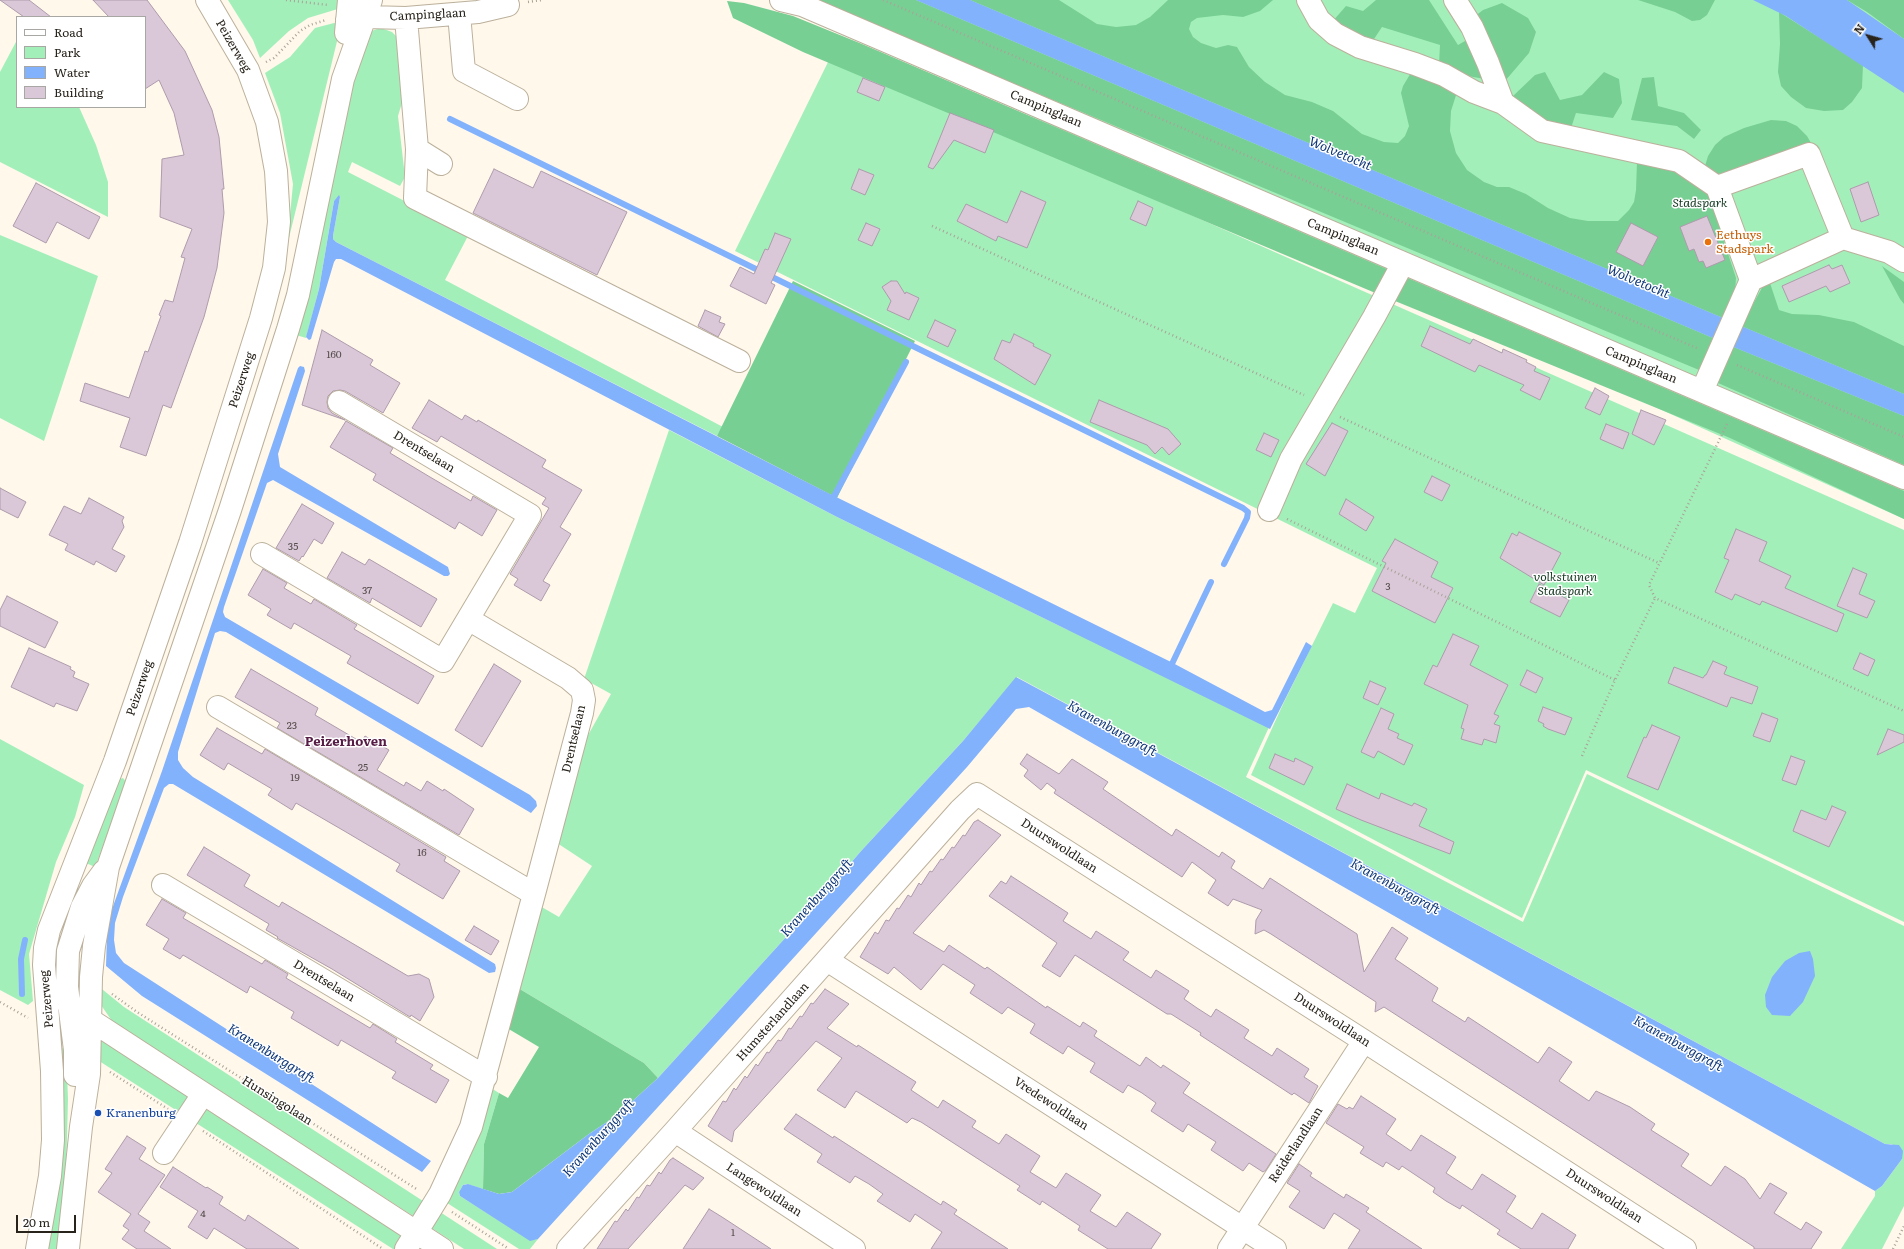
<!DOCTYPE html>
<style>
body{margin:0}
#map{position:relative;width:1904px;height:1249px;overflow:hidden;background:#fff8eb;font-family:Literata,serif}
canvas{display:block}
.legend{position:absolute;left:16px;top:16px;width:130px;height:92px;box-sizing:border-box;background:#fff;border:1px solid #a9a7a4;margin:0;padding:5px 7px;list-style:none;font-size:12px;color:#28231b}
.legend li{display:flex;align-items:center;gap:8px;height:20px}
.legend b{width:20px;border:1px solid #a9a7a4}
.north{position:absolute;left:1848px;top:16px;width:40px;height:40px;-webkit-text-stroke:3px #fff;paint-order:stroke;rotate:307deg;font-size:11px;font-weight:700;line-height:16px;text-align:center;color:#28231b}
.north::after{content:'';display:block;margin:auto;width:14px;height:18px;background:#28231b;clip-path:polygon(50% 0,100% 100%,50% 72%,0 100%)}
.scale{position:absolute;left:16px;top:1215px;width:60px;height:18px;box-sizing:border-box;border:2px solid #28231b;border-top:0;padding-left:5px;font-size:12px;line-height:14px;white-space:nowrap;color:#28231b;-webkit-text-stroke:3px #fff;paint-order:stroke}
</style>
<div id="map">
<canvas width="1904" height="1249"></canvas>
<ul class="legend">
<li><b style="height:5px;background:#fff"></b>Road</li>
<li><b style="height:11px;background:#a3efba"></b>Park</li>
<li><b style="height:11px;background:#83b2fd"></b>Water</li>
<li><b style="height:11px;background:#dac7d8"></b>Building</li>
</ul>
<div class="north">N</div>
<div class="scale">20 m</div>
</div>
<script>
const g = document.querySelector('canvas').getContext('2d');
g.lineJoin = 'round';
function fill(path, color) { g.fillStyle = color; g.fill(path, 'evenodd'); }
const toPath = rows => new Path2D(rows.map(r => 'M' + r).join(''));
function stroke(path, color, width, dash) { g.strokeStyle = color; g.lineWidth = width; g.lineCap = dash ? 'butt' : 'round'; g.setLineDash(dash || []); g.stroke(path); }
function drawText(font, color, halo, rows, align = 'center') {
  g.font = font + ' Literata,serif'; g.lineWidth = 3; g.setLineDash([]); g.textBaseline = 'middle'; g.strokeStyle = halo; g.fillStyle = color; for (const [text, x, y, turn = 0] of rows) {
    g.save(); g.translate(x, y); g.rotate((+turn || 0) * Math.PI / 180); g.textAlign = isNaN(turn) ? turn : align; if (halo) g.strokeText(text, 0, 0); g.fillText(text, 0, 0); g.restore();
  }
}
fill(toPath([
 [228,0,342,0,341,8,308,18,289,31,260,58,253,40],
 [782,0,1904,0,1904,519,1635,398],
 [334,23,341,25,287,246,293,184,280,113,265,73,290,57,315,28],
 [381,28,392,32,399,39,404,96,398,116,405,177,400,186,352,162,348,172,469,234,445,280,723,427,717,436,336,242,333,239,333,236,340,197,339,196,334,201,319,289,306,338,296,335,358,56,365,36,374,30],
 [17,40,17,107,79,107,96,145,108,182,108,217,0,162,0,72],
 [831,56,1904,530,1904,922,1586,770,1522,918,1251,775,1283,704,1333,603,1355,613,1377,568,735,251],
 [0,235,98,276,44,441,0,418],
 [669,430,837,517,1068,630,1074,625,1270,725,1246,777,1523,922,1587,774,1904,926,1904,1206,1882,1249,1841,1249,1875,1196,1875,1191,1882,1186,1902,1159,1892,1144,1885,1144,1017,677,963,741,862,850,797,925,658,1078,644,1063,518,988,540,906,559,917,592,866,554,841,582,746,611,694,584,679],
 [0,739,84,785,75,817,56,862,29,954,33,1001,28,1005,0,990],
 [123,778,127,783,95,867,86,863,119,779],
 [97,985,124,1007,497,1249,464,1249,112,1021,101,1005],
 [95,1035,425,1249,393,1249,96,1059],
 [64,1048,66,1049,68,1099,66,1176,60,1249,48,1249,60,1049],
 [491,1088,499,1093,484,1144,483,1189,467,1184,463,1185,459,1192,460,1196,530,1240,538,1239,530,1249,519,1249,444,1201]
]), '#a3efba');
fill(toPath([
 [814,0,916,0,1713,338,1699,370],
 [970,0,1059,0,1097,24,1116,27,1136,25,1150,17,1168,0,1273,0,1260,11,1243,17,1223,15,1197,18,1191,22,1189,29,1193,37,1201,43,1216,48,1228,45,1237,47,1249,67,1265,82,1285,95,1312,102,1333,111,1362,134,1384,142,1398,143,1405,136,1409,126,1401,93,1403,86,1412,71,1458,89,1451,111,1450,131,1456,153,1467,170,1484,182,1497,187,1509,187,1526,194,1548,208,1570,218,1588,221,1618,221,1629,210,1634,202,1636,190,1637,161,1668,166,1708,192,1736,278,1735,293,1723,318],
 [1376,0,1429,0,1458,45,1472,37,1490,80,1468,76,1439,64,1440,45,1382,27,1372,42,1332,22,1346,6,1363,11],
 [1638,0,1715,0,1707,15,1700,20,1692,21,1675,12],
 [1847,0,1904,0,1904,39,1867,12],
 [727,1,744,3,793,16,862,44,1904,491,1904,519,1730,438,1373,292,803,52,733,18],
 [1502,3,1528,18,1536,32,1529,53,1505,81,1474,17,1483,10],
 [1779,12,1863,65,1862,88,1852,102,1843,110,1824,111,1806,108,1791,97,1781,86,1778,72,1780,44],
 [1545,72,1560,100,1582,95,1604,72,1619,79,1622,103,1613,118,1576,113,1570,131,1561,129,1528,110,1513,96,1535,75],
 [1654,77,1658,106,1684,113,1701,130,1694,139,1677,126,1631,120,1642,78],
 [1771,120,1786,121,1797,126,1807,136,1815,150,1803,146,1716,175,1705,166,1708,156,1715,145,1724,137,1744,128],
 [1882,266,1904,282,1904,304,1900,299],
 [1769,280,1779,310,1792,314,1819,315,1854,322,1904,346,1904,394,1741,326,1763,286],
 [793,281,915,341,837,498,717,436],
 [1731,346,1904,416,1904,465,1718,383],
 [518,988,644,1063,658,1078,616,1116,589,1134,512,1192,499,1194,483,1189,484,1144,499,1093,508,1098,539,1047,507,1028]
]), '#78cf94');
fill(toPath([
 [916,0,970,0,1723,318,1713,338],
 [1753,0,1847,0,1904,39,1904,93,1786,16],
 [339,195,340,197,333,236,333,239,336,242,824,491,1171,662,1265,712,1272,710,1306,642,1312,646,1270,729,837,517,341,259,336,259,334,262,311,339,309,340,306,337,319,289,334,201],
 [1741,326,1904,394,1904,416,1731,346],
 [300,366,304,367,305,371,278,454,280,467,448,567,450,574,448,576,444,576,273,480,267,483,224,607,223,612,225,617,530,795,536,801,537,806,531,813,226,632,220,631,215,633,178,752,178,760,183,768,193,777,495,964,496,968,495,972,489,973,173,784,169,784,164,788,123,897,115,923,114,940,116,953,124,963,431,1161,422,1172,142,996,106,966,107,935,112,909,162,771,298,368],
 [1016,677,1885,1144,1899,1145,1903,1151,1902,1159,1882,1186,1875,1191,1029,707,1016,709,967,767,538,1239,530,1241,460,1196,459,1192,463,1185,468,1184,499,1194,512,1192,589,1134,616,1116,658,1078,797,925,862,850,963,741],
 [1810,951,1813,959,1815,976,1803,1002,1790,1016,1772,1015,1766,1007,1765,995,1772,977,1785,961,1799,953]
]), '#83b2fd');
stroke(toPath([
 [450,119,1243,508,1248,512,1247,518,1224,564],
 [831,502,906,362],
 [1170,668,1211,582],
 [22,994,21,959,25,940]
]), '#83b2fd', 6);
const building = toPath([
 [0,0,29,0,51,17,24,17,0,0],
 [93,0,147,0,185,51,212,110,219,137,224,189,222,189,224,213,217,268,204,317,171,408,163,405,146,456,120,447,130,418,80,401,85,383,129,398,145,351,148,352,161,316,159,315,165,300,173,302,185,258,181,257,192,229,160,217,162,159,184,155,174,113,159,80,145,89,145,17,109,17,93,0],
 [863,78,885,87,879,101,857,92,863,78],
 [950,113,994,130,985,153,954,140,933,169,928,167,950,113],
 [494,169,533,188,541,171,627,212,597,275,473,213,494,169],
 [859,169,874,175,865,195,851,189,859,169],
 [1868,182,1879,215,1861,222,1850,189,1868,182],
 [36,183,100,217,89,239,57,222,46,243,13,226,36,183],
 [1021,191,1046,202,1027,248,998,236,996,241,957,221,966,204,1007,223,1021,191],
 [1138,201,1153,208,1146,226,1130,219,1138,201],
 [1707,216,1725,260,1706,268,1703,261,1699,262,1694,249,1689,251,1680,227,1707,216],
 [866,223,880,229,872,246,858,240,866,223],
 [1631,223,1658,237,1643,266,1616,252,1631,223],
 [775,233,791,239,771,283,775,285,766,304,730,286,740,267,754,274,765,249,768,250,775,233],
 [1829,265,1832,269,1842,265,1850,283,1830,292,1826,286,1789,302,1782,286,1829,265],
 [891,281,897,281,905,294,906,292,919,298,909,320,887,310,891,301,882,287,891,281],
 [705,310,721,317,719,322,725,324,718,337,698,326,705,310],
 [935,320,956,330,948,347,927,337,935,320],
 [1430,326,1470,344,1473,339,1502,353,1503,349,1527,360,1526,362,1536,367,1534,371,1550,378,1540,400,1520,390,1524,385,1479,365,1475,372,1421,346,1430,326],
 [322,330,373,360,370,365,400,383,383,413,345,391,340,390,333,391,328,396,327,402,328,408,332,413,345,420,302,405,322,330],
 [1014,334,1034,344,1033,346,1051,355,1035,385,994,359,1002,340,1010,343,1014,334],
 [1595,388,1609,396,1600,415,1585,408,1595,388],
 [429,400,462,420,465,415,477,422,478,420,546,460,542,467,582,490,560,527,571,534,543,581,550,585,541,601,514,585,518,579,510,574,549,508,542,504,546,498,441,436,437,442,412,428,429,400],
 [1099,400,1168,429,1181,444,1169,455,1162,447,1155,454,1147,445,1090,422,1099,400],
 [1641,410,1666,420,1654,445,1632,434,1641,410],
 [346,421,393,448,390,453,430,477,471,501,473,496,497,510,482,536,459,522,455,529,373,480,376,474,330,447,346,421],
 [1332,423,1348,431,1325,476,1306,464,1332,423],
 [1606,424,1629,433,1623,449,1600,439,1606,424],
 [1264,433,1279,440,1271,457,1256,450,1264,433],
 [1432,476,1450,485,1442,501,1424,492,1432,476],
 [0,488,26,502,18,518,0,509,0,488],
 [89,498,124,517,122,521,124,527,112,549,125,556,116,572,96,561,94,565,65,550,68,544,49,535,64,506,81,514,89,498],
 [1346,499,1374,517,1366,531,1339,514,1346,499],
 [302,504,334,523,322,544,314,539,303,557,302,556,299,561,276,548,302,504],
 [1736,529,1767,542,1759,561,1791,576,1785,588,1844,614,1837,632,1762,601,1760,605,1735,594,1732,600,1715,592,1729,560,1724,558,1736,529],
 [1519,532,1561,553,1544,585,1500,558,1512,533,1517,536,1519,532],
 [1395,539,1438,562,1431,577,1453,588,1435,623,1372,591,1386,563,1382,561,1395,539],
 [342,552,365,565,369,559,437,599,421,627,372,598,370,603,327,578,342,552],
 [1853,568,1867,574,1859,594,1875,601,1867,618,1837,606,1853,568],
 [263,569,287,583,284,588,311,604,314,599,357,625,354,629,434,676,418,704,347,663,351,656,294,623,291,629,267,615,271,609,248,595,263,569],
 [1539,584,1569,600,1560,617,1530,602,1539,584],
 [7,596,58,622,45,648,0,626,0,610,7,596],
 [1453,634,1479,646,1470,665,1508,685,1494,714,1499,716,1494,724,1500,726,1496,743,1484,739,1482,745,1461,739,1464,729,1461,728,1468,705,1424,684,1433,665,1437,667,1453,634],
 [29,648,71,667,70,669,75,672,73,677,89,684,77,711,56,703,54,707,11,687,29,648],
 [1860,653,1875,660,1868,676,1853,669,1860,653],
 [1713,661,1727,667,1724,674,1758,687,1752,704,1731,697,1727,707,1668,683,1674,667,1703,678,1705,675,1706,675,1713,661],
 [494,664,521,681,482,747,455,730,494,664],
 [251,669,318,708,315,715,361,742,365,736,389,750,377,770,404,786,406,782,421,791,427,781,443,791,444,789,474,809,459,835,277,728,280,723,235,697,251,669],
 [1527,670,1543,678,1536,693,1520,685,1527,670],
 [1370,681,1386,688,1378,705,1363,698,1370,681],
 [1543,707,1572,718,1565,735,1548,729,1543,726,1544,724,1538,721,1543,707],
 [1381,708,1394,714,1388,729,1399,734,1397,738,1413,745,1404,765,1378,751,1374,758,1361,752,1381,708],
 [1762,713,1778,719,1770,742,1753,736,1762,713],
 [1652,725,1680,737,1658,790,1627,777,1644,737,1646,738,1652,725],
 [217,728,262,754,265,749,446,857,444,861,460,871,443,899,396,871,400,864,346,832,296,803,292,810,268,795,272,789,228,763,224,770,200,755,217,728],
 [1888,729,1904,735,1904,742,1877,755,1888,729],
 [1027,754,1059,774,1072,759,1108,782,1103,789,1172,836,1176,829,1219,857,1222,852,1235,861,1231,868,1263,889,1270,878,1357,934,1364,972,1392,927,1408,938,1395,959,1438,988,1432,1001,1465,1022,1468,1017,1538,1063,1549,1047,1572,1062,1559,1081,1589,1101,1596,1091,1630,1107,1655,1124,1651,1130,1689,1154,1681,1166,1711,1186,1725,1166,1745,1179,1760,1199,1770,1183,1787,1193,1774,1213,1801,1230,1806,1222,1822,1232,1811,1249,1754,1249,1754,1247,1737,1236,1384,1007,1375,1012,1376,1002,1271,934,1264,930,1255,934,1256,920,1262,910,1233,899,1228,906,1208,893,1216,880,1192,862,1182,877,1054,793,1056,790,1047,783,1041,790,1024,776,1028,770,1020,764,1027,754],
 [1275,754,1294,762,1295,758,1313,767,1304,785,1269,768,1275,754],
 [1791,756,1805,761,1796,785,1782,780,1791,756],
 [1347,784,1379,799,1381,793,1412,806,1414,803,1427,809,1419,826,1454,842,1450,854,1361,820,1336,809,1347,784],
 [1832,806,1846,812,1829,847,1793,831,1801,810,1826,820,1832,806],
 [978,820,1001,835,913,933,944,952,949,945,985,969,987,967,1046,1008,1047,1006,1080,1027,1083,1022,1097,1031,1094,1036,1140,1066,1146,1057,1161,1068,1163,1065,1190,1083,1183,1093,1276,1154,1266,1170,1263,1172,1249,1163,1243,1171,1211,1150,1216,1142,1188,1124,1183,1132,1151,1111,1156,1103,1142,1093,1128,1085,1123,1093,1090,1072,1095,1063,1082,1055,1068,1046,1063,1054,1030,1033,1035,1024,1008,1007,1002,1014,970,993,975,985,943,964,921,990,894,967,888,974,860,957,875,932,878,934,886,920,889,921,897,908,899,909,908,895,911,897,919,883,921,885,930,871,932,872,941,859,943,860,952,847,954,848,963,835,965,836,974,822,978,820],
 [204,847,250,875,244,886,279,907,282,902,408,976,419,974,429,979,434,997,420,1021,411,1015,410,1017,332,969,277,938,278,937,266,930,269,924,187,875,204,847],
 [1011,876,1068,913,1063,921,1091,939,1096,931,1129,952,1123,960,1151,978,1156,970,1189,991,1184,999,1197,1008,1211,1017,1216,1009,1249,1030,1244,1038,1272,1056,1277,1048,1309,1069,1304,1077,1318,1086,1309,1103,1294,1093,1292,1095,1200,1035,1201,1033,1171,1014,1167,1014,1075,955,1060,977,1042,966,1057,943,989,896,1001,881,1006,884,1011,876],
 [162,899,186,913,183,918,262,964,265,960,288,974,286,978,370,1028,373,1024,397,1039,395,1042,433,1065,430,1069,449,1080,436,1103,392,1078,396,1072,341,1040,338,1046,291,1018,294,1012,250,986,247,993,183,955,180,959,163,949,169,939,146,925,162,899],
 [474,926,499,941,491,955,465,940,474,926],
 [825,989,849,1004,827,1028,857,1047,858,1045,916,1082,911,1090,938,1108,943,1100,976,1121,972,1127,999,1144,1006,1134,1040,1156,1030,1172,1056,1188,1066,1173,1101,1195,1090,1211,1116,1227,1127,1212,1161,1234,1151,1249,1108,1249,1078,1230,1080,1226,1042,1201,1040,1205,1031,1199,1017,1190,1020,1186,921,1122,912,1118,907,1123,856,1091,845,1108,817,1090,842,1058,816,1041,734,1131,732,1142,708,1126,723,1101,726,1102,734,1088,736,1090,745,1076,747,1078,756,1064,758,1066,767,1052,769,1053,778,1040,781,1041,789,1028,791,1029,800,1016,802,1017,811,1003,813,1004,825,989],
 [1361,1096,1396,1119,1386,1134,1411,1151,1421,1135,1456,1157,1446,1173,1472,1190,1482,1174,1516,1196,1506,1212,1532,1229,1542,1213,1576,1235,1568,1249,1521,1249,1497,1234,1500,1230,1462,1205,1460,1209,1446,1201,1433,1192,1435,1188,1402,1166,1399,1170,1386,1162,1383,1167,1360,1153,1364,1147,1326,1123,1338,1104,1347,1109,1349,1107,1353,1109,1361,1096],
 [796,1114,833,1138,834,1136,941,1205,943,1201,957,1210,954,1214,1008,1249,931,1249,942,1232,915,1214,910,1222,877,1201,883,1194,869,1184,855,1176,850,1183,817,1162,822,1154,784,1129,796,1114],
 [127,1136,146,1148,139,1159,165,1175,138,1214,150,1222,144,1231,171,1249,137,1249,122,1239,129,1230,123,1226,131,1214,98,1192,112,1173,105,1169,127,1136],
 [673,1158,704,1178,693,1190,685,1185,628,1249,597,1249,615,1221,617,1222,626,1209,628,1211,637,1197,639,1198,647,1185,650,1186,659,1172,661,1174,670,1160,673,1158],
 [1299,1164,1312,1173,1310,1176,1344,1198,1346,1194,1369,1208,1366,1212,1422,1249,1348,1249,1360,1230,1334,1213,1324,1229,1289,1207,1300,1191,1287,1183,1299,1164],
 [173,1167,206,1188,207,1187,223,1197,219,1204,245,1221,248,1215,299,1249,247,1249,214,1228,207,1239,188,1227,198,1211,160,1187,173,1167],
 [709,1209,722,1217,771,1249,683,1249,709,1209]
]);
fill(building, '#dac7d8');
stroke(building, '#ae9bac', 1);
const minor = toPath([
 [781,0,802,5,1904,478],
 [1308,0,1319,20,1335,34,1360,47,1415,64,1444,75,1474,92,1503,103,1542,131,1679,161,1717,187,1809,154,1843,238,1889,252,1904,261],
 [1455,0,1472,27,1488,63,1503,103],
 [459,14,464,71,517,99],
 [406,18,417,149,441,164],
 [347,19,366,17,406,18,478,12,508,5],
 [346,33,349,0],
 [417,149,415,198,739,361],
 [1717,187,1751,280,1843,238],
 [1702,391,1751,280],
 [1269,510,1291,459,1374,317,1403,263],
 [262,554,443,661,530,515,339,402],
 [218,707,534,894],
 [163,885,486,1077],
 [827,960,1275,1249],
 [69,1006,442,1249],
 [75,1075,75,1050,67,987,68,951,82,907,93,886,104,871],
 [675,1131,854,1249],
 [164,1153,203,1094],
 [37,1249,50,1176,53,1140,52,1071,44,965,45,948,49,930,115,761,190,543,261,318,274,268,279,222,276,171,267,122,248,70,207,0],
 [68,1249,81,1127,89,1074,91,977,94,946,108,867,230,510,288,329,298,295,343,79,371,0],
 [406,1249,440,1194,471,1127,534,894,582,713,584,700,582,690,568,678,468,619],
 [568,1249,675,1131,960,810,977,794,1364,1041,1685,1249],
 [1229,1249,1364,1041]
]);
stroke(minor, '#bbb09b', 24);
stroke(toPath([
 [286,0,328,5],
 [883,0,1699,349],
 [528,2,542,0],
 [266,62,274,58,300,31,310,25,326,20],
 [932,226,1304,395],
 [1737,365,1904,437],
 [1340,417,1659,563],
 [1727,424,1649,585,1655,598,1904,711],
 [1287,519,1615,680],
 [1582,756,1615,680,1655,598],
 [112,994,137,1012,418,1190],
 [0,1002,28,1018],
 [110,1072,168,1109],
 [203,1131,383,1249],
 [452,1212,509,1249],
 [1893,1249,1904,1226]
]), '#a9a398', 2.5, [1, 3]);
stroke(minor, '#fff', 22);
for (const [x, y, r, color] of [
 [1708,242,4,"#e8710a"],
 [98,1113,4,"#1a4fb4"]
]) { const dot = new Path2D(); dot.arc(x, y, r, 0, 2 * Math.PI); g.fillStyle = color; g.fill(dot); stroke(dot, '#fff', 1.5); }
drawText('10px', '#544c4a', null, [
 ["160",334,355],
 ["35",293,547],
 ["3",1388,587],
 ["37",367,591],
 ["23",292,726],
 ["25",363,768],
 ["19",295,778],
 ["16",422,853],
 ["4",203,1214],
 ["1",733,1233]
]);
drawText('12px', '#28231b', '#fff', [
 ["Campinglaan",428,15,-3],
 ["Peizerweg",233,46,60],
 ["Campinglaan",1046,109,23],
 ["Campinglaan",1343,237,23],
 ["Campinglaan",1641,365,23],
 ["Peizerweg",242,380,-72],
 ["Drentselaan",424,452,31],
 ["Peizerweg",140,688,-71],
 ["Drentselaan",574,739,-77],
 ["Duurswoldlaan",1059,846,33],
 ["Drentselaan",324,981,31],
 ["Peizerweg",47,999,-95],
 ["Duurswoldlaan",1332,1020,33],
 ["Humsterlandlaan",773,1022,-48],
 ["Hunsingolaan",277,1101,32],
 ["Vredewoldlaan",1051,1104,33],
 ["Reiderlandlaan",1296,1145,-57],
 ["Langewoldlaan",764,1190,33],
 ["Duurswoldlaan",1604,1196,33]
]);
drawText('italic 12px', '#173b24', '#fff', [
 ["Stadspark",1700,203],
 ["volkstuinen",1565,577],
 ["Stadspark",1565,591]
]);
drawText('12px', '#c56008', '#fff', [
 ["Eethuys",1716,235],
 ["Stadspark",1716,249]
], 'left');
drawText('12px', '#164399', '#fff', [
 ["Kranenburg",106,1113]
], 'left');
drawText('italic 13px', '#0e3778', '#fff', [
 ["Wolvetocht",1340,154,23],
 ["Wolvetocht",1638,282,23],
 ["Kranenburggraft",1112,729,29],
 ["Kranenburggraft",1395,887,29],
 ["Kranenburggraft",817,898,-48],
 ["Kranenburggraft",1678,1044,29],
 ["Kranenburggraft",271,1054,32],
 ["Kranenburggraft",599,1138,-48]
]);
drawText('bold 13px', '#561c45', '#fff', [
 ["Peizerhoven",346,742]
]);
</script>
